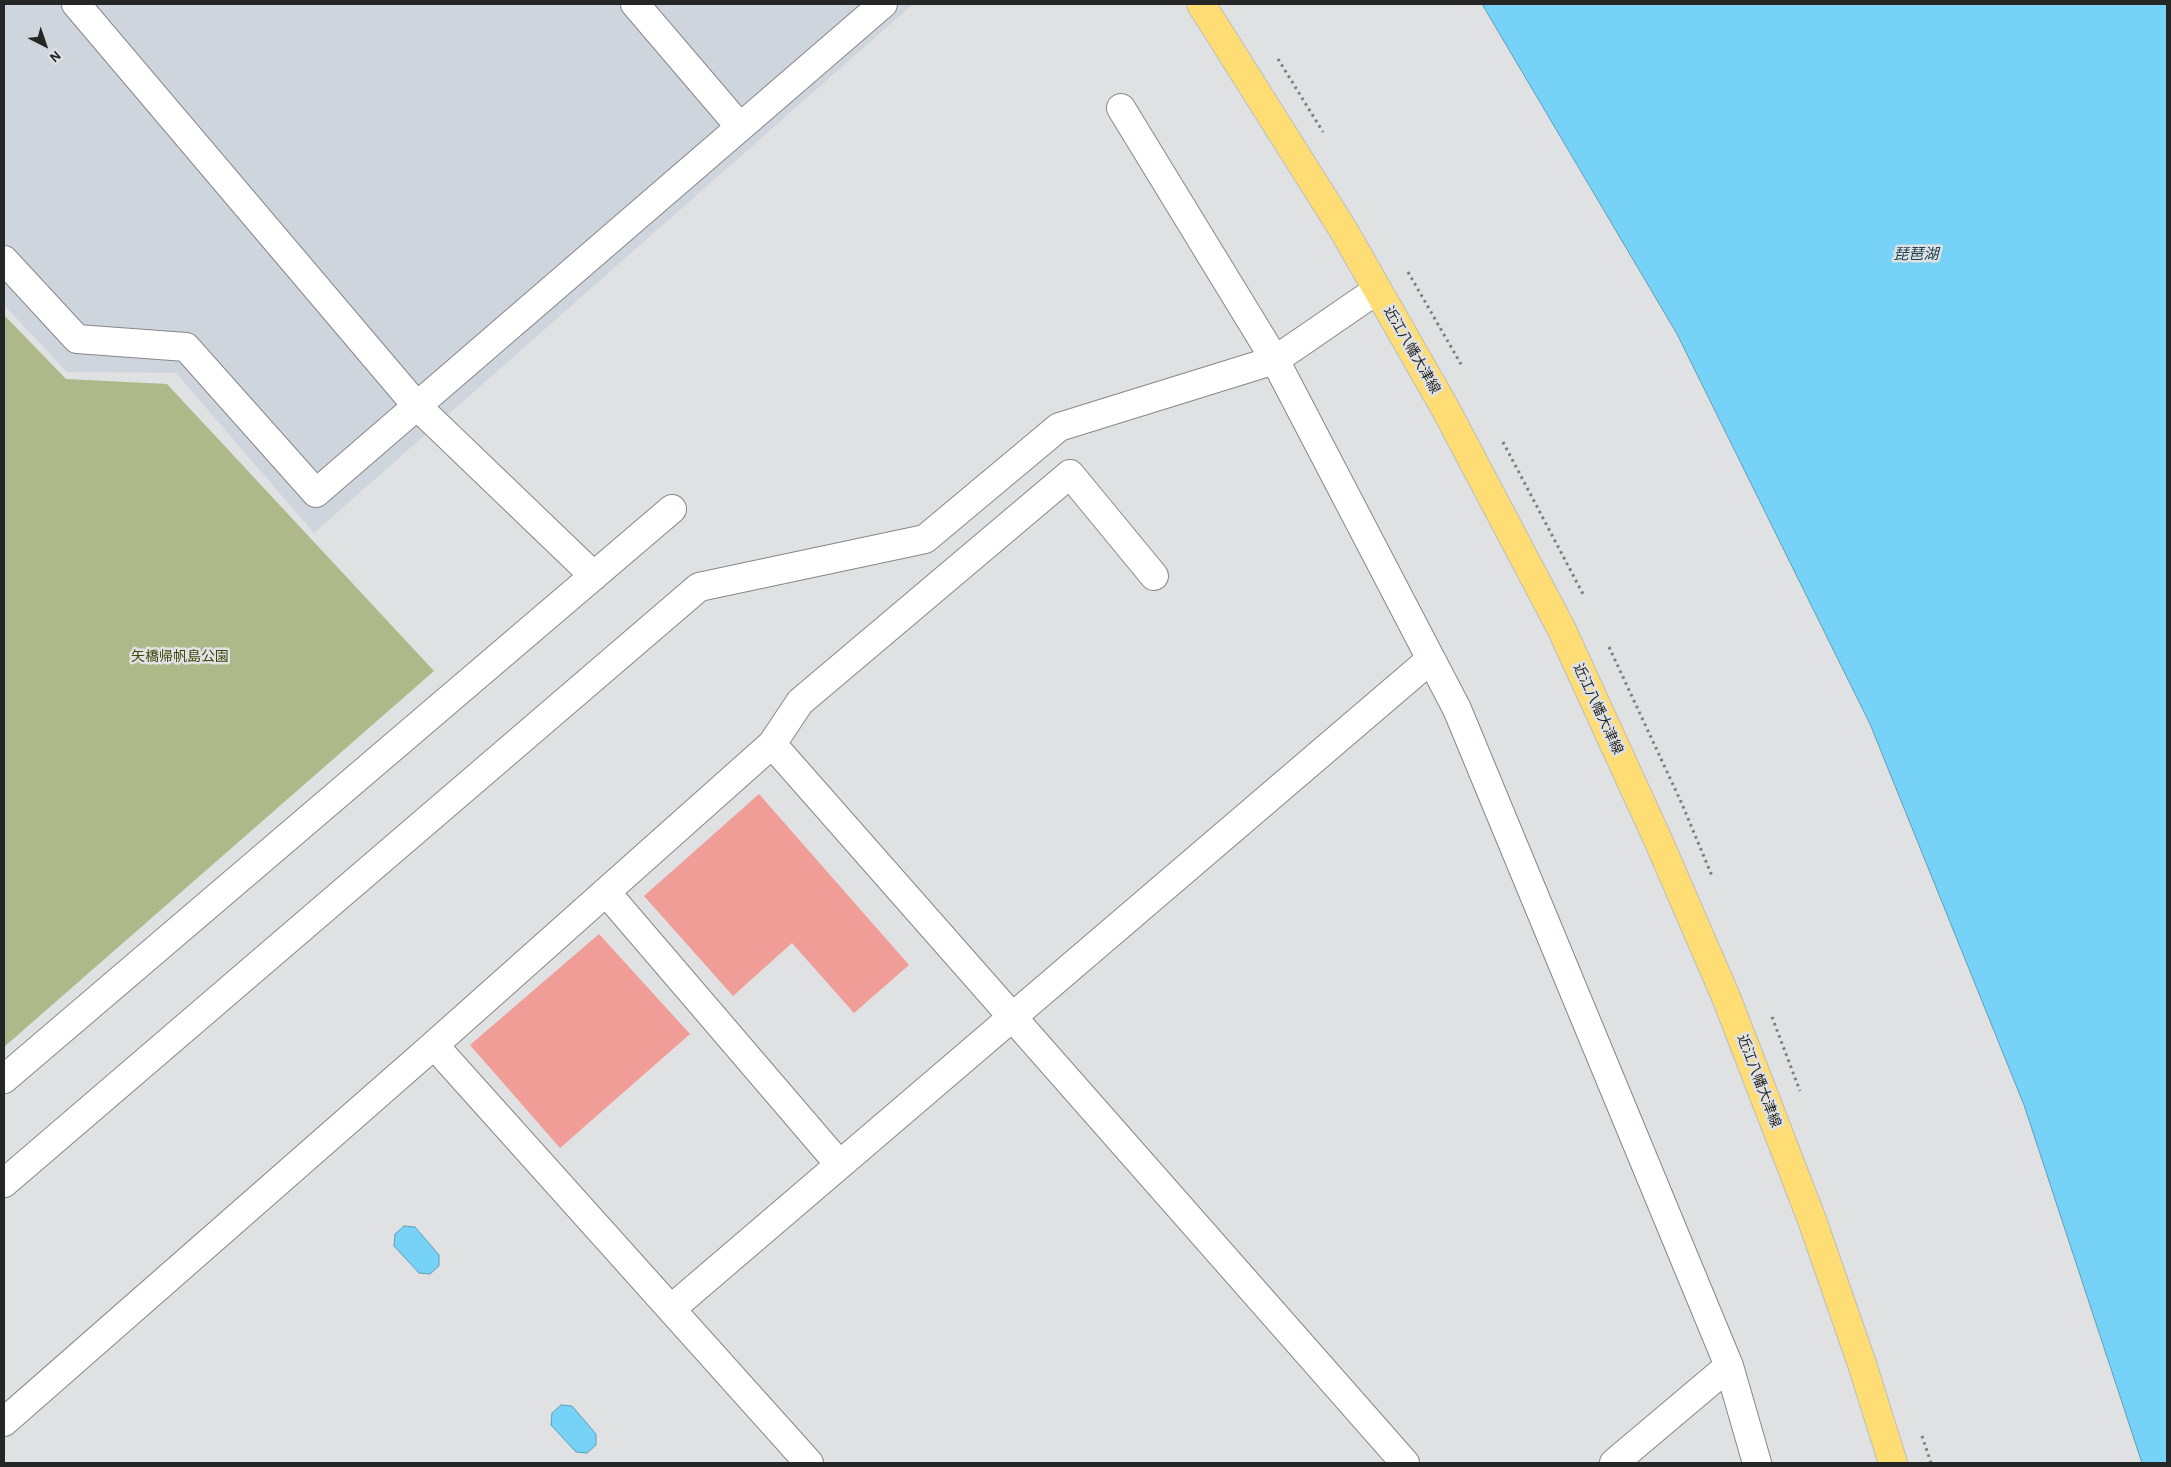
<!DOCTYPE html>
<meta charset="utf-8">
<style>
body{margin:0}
#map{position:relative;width:2171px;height:1467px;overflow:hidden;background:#e0e1e2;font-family:"Alegreya Sans",sans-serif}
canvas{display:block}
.frame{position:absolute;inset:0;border:5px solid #252626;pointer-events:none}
.north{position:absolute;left:20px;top:20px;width:50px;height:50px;-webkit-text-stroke:4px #e0e1e2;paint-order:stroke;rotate:139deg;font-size:14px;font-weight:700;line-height:20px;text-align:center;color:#252626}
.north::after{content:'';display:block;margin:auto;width:18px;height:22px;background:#252626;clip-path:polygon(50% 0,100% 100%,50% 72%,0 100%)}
</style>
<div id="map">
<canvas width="2171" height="1467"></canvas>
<div class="frame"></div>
<div class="north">N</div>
</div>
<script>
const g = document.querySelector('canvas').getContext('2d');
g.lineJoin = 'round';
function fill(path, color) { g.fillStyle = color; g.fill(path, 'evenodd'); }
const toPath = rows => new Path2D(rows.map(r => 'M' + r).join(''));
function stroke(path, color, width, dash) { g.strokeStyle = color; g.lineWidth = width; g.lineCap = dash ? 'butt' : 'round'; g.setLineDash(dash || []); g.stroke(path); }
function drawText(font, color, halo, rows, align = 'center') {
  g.font = font + ' "Alegreya Sans","Noto Sans JP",sans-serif'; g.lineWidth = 5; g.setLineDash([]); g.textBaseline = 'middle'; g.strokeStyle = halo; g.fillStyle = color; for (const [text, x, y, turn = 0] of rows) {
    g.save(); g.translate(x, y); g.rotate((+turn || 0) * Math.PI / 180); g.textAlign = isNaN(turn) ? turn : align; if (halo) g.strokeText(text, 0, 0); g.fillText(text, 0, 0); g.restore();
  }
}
fill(toPath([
 [4,4,913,4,314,533,176,373,67,372,4,305]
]), '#cfd5dd');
fill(toPath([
 [4,315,66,379,167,384,434,671,4,1047]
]), '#afb888');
const water = toPath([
 [1482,4,2167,4,2167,1463,2142,1463,2024,1105,1870,724,1677,334,1482,4],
 [404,1226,415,1227,439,1255,439,1266,430,1274,419,1273,394,1246,395,1234,404,1226],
 [561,1405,572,1406,596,1434,596,1445,587,1453,576,1452,551,1425,552,1413,561,1405]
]);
fill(water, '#76d2f6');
stroke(water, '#5e9eb8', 1);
fill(toPath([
 [759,794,909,965,854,1013,792,943,733,996,644,896],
 [599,934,690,1034,560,1148,470,1045]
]), '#f09c97');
const minor = toPath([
 [76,4,416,405,594,576],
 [635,4,740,127],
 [1121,108,1275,360,1457,709,1729,1366,1757,1463],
 [4,260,77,339,186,347,316,493,883,4],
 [772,744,1405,1463],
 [606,892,839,1164],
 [434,1045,772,744,800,702,1070,474,1154,576],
 [4,1079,672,509],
 [4,1183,699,587,925,539,1059,427,1275,360,1377,290],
 [671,1309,1431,659],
 [4,1422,434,1045,809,1463],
 [1614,1463,1729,1366]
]);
const major = toPath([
 [1201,4,1344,231,1445,408,1561,628,1658,840,1726,997,1812,1220,1862,1364,1893,1463]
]);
stroke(minor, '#868788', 30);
stroke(major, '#bebebe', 30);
stroke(toPath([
 [1278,59,1323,132],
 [1408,272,1462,366],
 [1503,442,1584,596],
 [1609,647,1682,804,1712,876],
 [1772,1017,1800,1091],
 [1922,1436,1931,1463]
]), '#7b7c7d', 3, [2.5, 4]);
stroke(minor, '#fff', 28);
stroke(major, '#fedd74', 28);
drawText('14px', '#252626', '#e0e1e2', [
 ["近江八幡大津線",1412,350,60],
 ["近江八幡大津線",1598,709,65],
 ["近江八幡大津線",1759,1081,69]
]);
drawText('14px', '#3e4509', '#e0e1e2', [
 ["矢橋帰帆島公園",180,657]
]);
drawText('italic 15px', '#194352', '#e0e1e2', [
 ["琵琶湖",1916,254]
]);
</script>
